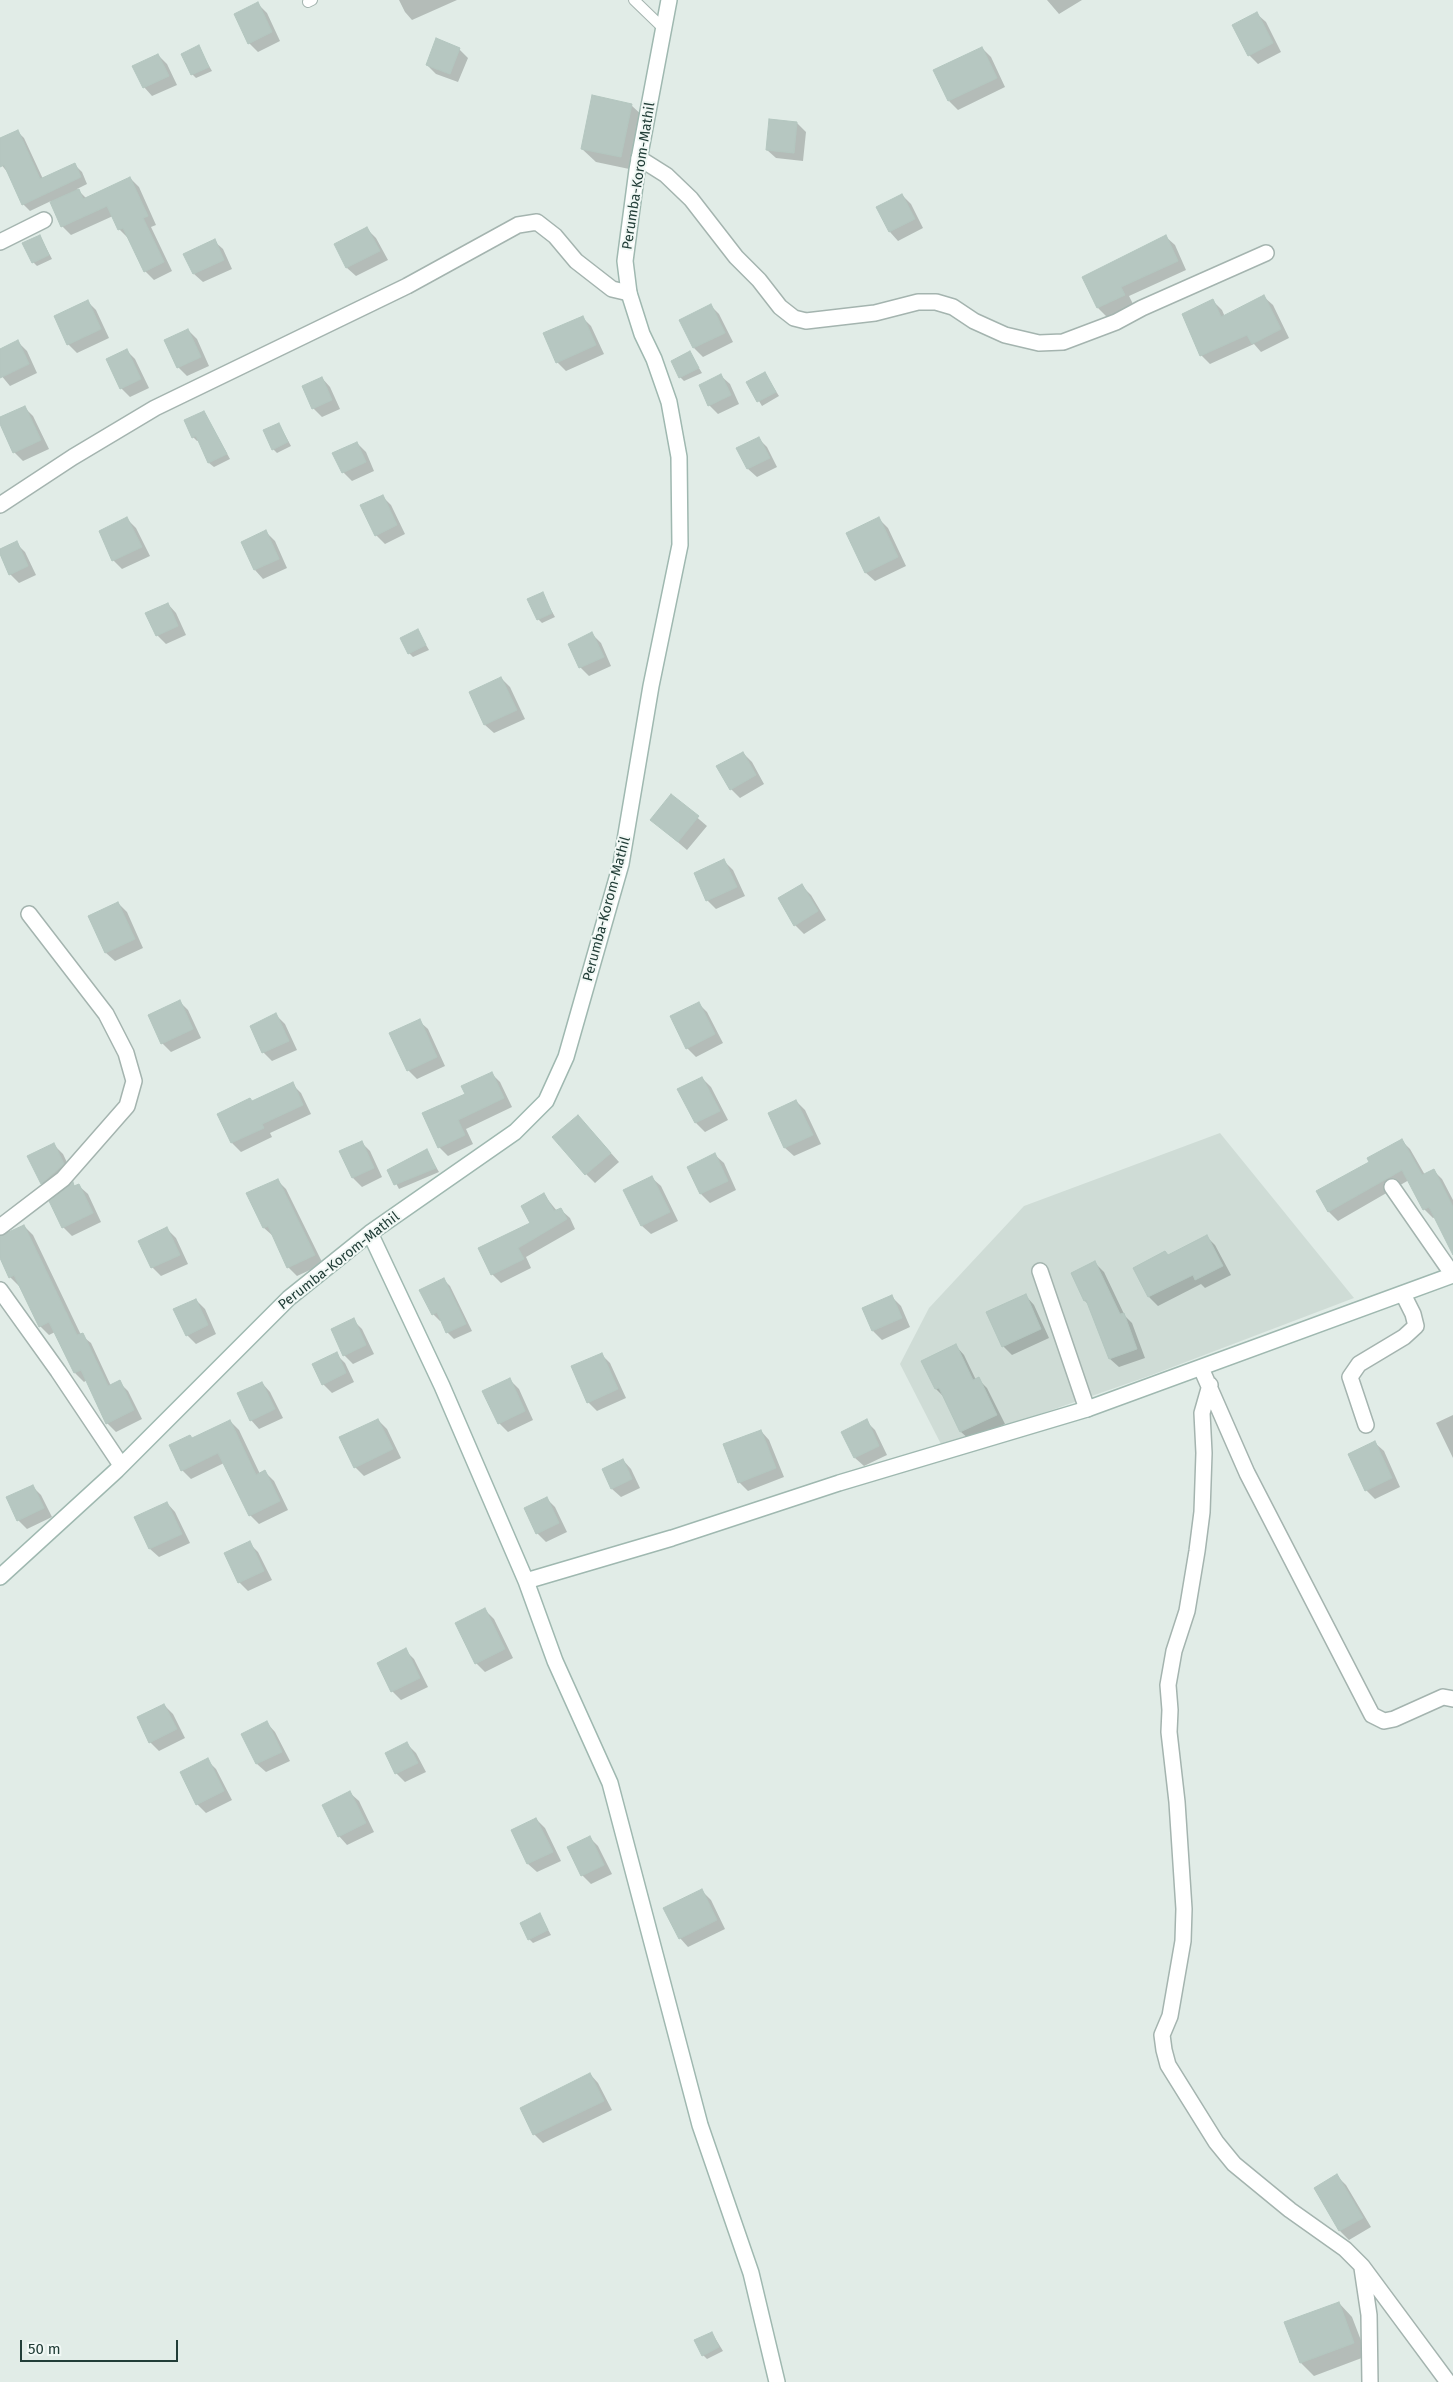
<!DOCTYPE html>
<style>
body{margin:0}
#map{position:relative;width:1453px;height:2382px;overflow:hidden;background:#e1ece7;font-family:"Fira Sans",sans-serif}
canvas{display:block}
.scale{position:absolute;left:20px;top:2340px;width:158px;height:22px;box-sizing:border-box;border:2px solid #213d37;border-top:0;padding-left:6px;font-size:15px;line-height:18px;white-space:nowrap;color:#213d37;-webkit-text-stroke:4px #f1f8f5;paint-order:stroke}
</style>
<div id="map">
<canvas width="1453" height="2382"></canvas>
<div class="scale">50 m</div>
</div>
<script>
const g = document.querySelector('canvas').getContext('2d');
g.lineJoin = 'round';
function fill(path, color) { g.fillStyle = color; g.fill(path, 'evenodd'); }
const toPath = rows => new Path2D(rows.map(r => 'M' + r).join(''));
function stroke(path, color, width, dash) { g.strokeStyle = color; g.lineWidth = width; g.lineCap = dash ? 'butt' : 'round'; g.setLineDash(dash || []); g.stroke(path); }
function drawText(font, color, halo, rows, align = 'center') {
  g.font = font + ' "Fira Sans",sans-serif'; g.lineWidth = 4; g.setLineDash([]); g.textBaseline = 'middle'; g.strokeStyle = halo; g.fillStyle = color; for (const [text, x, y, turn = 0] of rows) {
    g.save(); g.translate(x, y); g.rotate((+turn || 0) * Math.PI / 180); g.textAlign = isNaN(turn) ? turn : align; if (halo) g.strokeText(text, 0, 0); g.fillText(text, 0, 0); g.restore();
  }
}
fill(toPath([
 [1220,1133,1354,1298,1149,1376,943,1448,900,1364,929,1308,1024,1206]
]), '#cfdcd6');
fill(toPath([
 [399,0,457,0,412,20,405,12],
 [1047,0,1082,0,1059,14],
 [258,4,267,13,280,41,258,52,249,43],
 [1257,14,1266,22,1281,52,1258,64,1249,55],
 [198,47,212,71,196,78,192,74],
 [982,48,991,57,1005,87,958,110,949,101],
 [459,49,468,58,458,82,436,74,427,65],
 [158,55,167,64,177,85,152,96,144,87],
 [631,105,645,118,634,170,596,162,582,149],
 [797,123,806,132,803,161,776,158,767,150],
 [17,131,24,138,43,179,75,165,82,172,87,184,77,189,87,199,130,178,139,187,156,225,151,227,172,271,154,280,145,271,128,238,119,229,113,216,71,235,62,226,51,201,30,211,23,204,8,173,0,163,0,139],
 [902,195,911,204,923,228,898,241,890,232,877,207],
 [367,229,376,238,388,260,356,276,347,268,335,245],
 [40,236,52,259,37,266,33,262],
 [1166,237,1175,245,1186,270,1129,296,1133,304,1107,317,1098,308,1084,278],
 [214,241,223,249,232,269,203,282,194,274],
 [1264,297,1273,305,1289,338,1261,352,1254,344,1210,364,1201,355,1213,301,1222,310,1225,317],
 [88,302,96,310,109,338,77,353,68,344],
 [711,306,719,314,733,342,703,357,694,348,681,320],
 [582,317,591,326,604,354,566,371,557,362],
 [188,330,197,339,209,366,187,376,178,367],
 [18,342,27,351,37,373,10,386,0,374,0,350],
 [127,351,135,359,149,388,130,397,121,388],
 [690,353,702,373,684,381,680,377],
 [765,374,779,396,762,406,748,383],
 [721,376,730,384,739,404,718,414,709,405,700,386],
 [322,378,330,387,340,409,322,417,313,408],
 [24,407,33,416,49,449,23,461,14,452,0,419],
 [204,412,230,459,214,467,209,463,200,440,197,441,193,437,185,420],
 [279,424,291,446,277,453,273,449],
 [758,438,767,447,777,467,757,477,748,469,738,449],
 [357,443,366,452,374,471,352,481,343,472],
 [382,496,391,505,405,534,385,544,376,535],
 [127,519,136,528,150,556,122,569,113,560],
 [879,519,888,528,906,566,875,581,866,573,848,534],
 [266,532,275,541,287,568,263,579,255,570],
 [16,543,25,552,36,575,19,583,10,574,0,551],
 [542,594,555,617,542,623,538,619],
 [168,604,176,613,186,635,166,644,157,635],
 [418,631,429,650,413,657,409,653],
 [592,634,601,643,611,666,589,676,580,667],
 [501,678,510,687,525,719,494,733,485,725,470,692],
 [743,753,752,762,764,784,740,798,731,789],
 [672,796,707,826,687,850,652,820],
 [724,861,733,870,745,896,716,909,707,900],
 [802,886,811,895,826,920,804,934,795,925],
 [118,903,127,912,143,948,115,961,106,953,89,917],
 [179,1001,188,1010,201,1038,171,1052,162,1043],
 [698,1003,707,1012,723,1043,696,1057,687,1048],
 [276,1015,285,1024,297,1050,272,1061,263,1052,251,1026],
 [419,1021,428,1029,445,1066,417,1079,408,1070],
 [491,1073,500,1082,512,1107,466,1129,473,1144,448,1156,439,1147,467,1094],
 [702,1078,711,1087,728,1120,705,1132,696,1123,679,1090],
 [292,1084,301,1093,311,1114,270,1133,272,1137,241,1152,232,1143,219,1114,253,1102],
 [796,1101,805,1110,821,1144,794,1156,785,1148,770,1113],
 [578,1116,619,1162,595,1183,586,1174],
 [1401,1140,1410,1149,1425,1175,1433,1170,1442,1179,1453,1200,1453,1252,1436,1217,1433,1218,1424,1209,1409,1180,1338,1221,1329,1212,1318,1191,1371,1162],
 [361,1142,370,1151,382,1177,362,1187,353,1178,341,1152],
 [54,1145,63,1154,72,1173,50,1191,41,1182],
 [426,1150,439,1172,399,1189,389,1170],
 [715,1155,724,1163,736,1190,710,1203,701,1194,689,1167],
 [652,1178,661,1186,678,1221,651,1234,642,1226,625,1191],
 [277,1180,286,1189,323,1264,297,1276,288,1267,273,1236,264,1228],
 [72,1184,76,1187,79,1186,88,1194,101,1222,72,1236,63,1227],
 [544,1195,557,1211,561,1210,570,1218,575,1229,526,1257,531,1268,501,1283,492,1274,532,1223],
 [24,1226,33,1235,81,1335,91,1343,111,1386,119,1382,128,1391,142,1419,116,1432,107,1423,87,1380,84,1382,75,1373,55,1332,49,1335,40,1326,19,1286,10,1277,0,1255,0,1238],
 [167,1229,176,1238,188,1264,161,1276,152,1267],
 [1206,1236,1215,1245,1231,1275,1205,1288,1201,1284,1158,1306,1149,1297,1134,1268,1169,1256],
 [1095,1263,1104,1272,1125,1316,1132,1323,1145,1358,1119,1367,1110,1359,1089,1305,1085,1301,1072,1274],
 [443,1279,450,1286,472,1331,454,1339,447,1332,442,1320,440,1321,433,1314],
 [1026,1296,1034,1305,1049,1338,1012,1355,1003,1346],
 [892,1297,901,1306,910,1327,882,1340,873,1331,864,1309],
 [196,1300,205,1309,216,1334,196,1344,187,1335],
 [353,1320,362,1329,374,1354,353,1364,344,1355],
 [956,1346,964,1355,976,1380,978,1379,987,1388,1005,1424,970,1440,961,1432,945,1398,936,1389],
 [336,1354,345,1363,354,1382,332,1393,323,1384],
 [601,1354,610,1363,626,1398,597,1411,588,1402],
 [510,1380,519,1389,533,1420,508,1432,499,1423],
 [262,1383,270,1392,283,1418,259,1429,251,1420],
 [1453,1415,1453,1458,1436,1423],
 [378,1420,387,1429,401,1458,364,1476,355,1467],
 [230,1421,239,1430,260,1474,265,1472,274,1481,288,1510,259,1524,250,1515,224,1463,191,1479,182,1470,193,1439],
 [866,1421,875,1430,887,1455,864,1466,855,1458],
 [761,1431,769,1440,784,1477,748,1491,739,1482],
 [1375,1443,1384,1451,1400,1487,1375,1499,1366,1490],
 [623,1460,631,1469,640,1488,621,1497,612,1489,604,1470],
 [32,1486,41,1495,52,1517,27,1529,18,1520],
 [546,1498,555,1507,567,1532,546,1542,537,1533],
 [167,1503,175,1512,190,1543,159,1557,150,1549,136,1518],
 [249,1543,258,1552,272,1580,248,1591,239,1582],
 [485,1610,494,1619,513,1658,485,1672,476,1663],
 [405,1650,414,1659,428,1687,401,1700,392,1691],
 [164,1705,173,1714,185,1738,159,1751,150,1742],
 [267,1723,275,1732,290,1761,266,1772,257,1764,243,1734],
 [407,1744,416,1753,426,1772,405,1782,396,1773],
 [207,1760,216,1769,232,1800,206,1813,197,1804],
 [350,1793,359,1801,374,1832,347,1845,339,1836],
 [536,1819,545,1828,561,1861,537,1872,528,1864,512,1831],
 [590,1838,598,1846,612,1874,591,1884,582,1875],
 [702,1891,711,1900,725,1929,688,1947,680,1938],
 [540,1915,551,1935,533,1943,529,1939],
 [590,2074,598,2083,612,2110,543,2143,534,2134],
 [1337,2176,1346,2185,1371,2227,1349,2240,1340,2231,1315,2188],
 [1339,2303,1352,2317,1367,2356,1314,2376,1301,2363],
 [712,2333,723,2351,707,2359,703,2355]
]), '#0003');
const building = toPath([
 [258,2,272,32,248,44,234,14,258,2],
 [1257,12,1273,43,1248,56,1232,25,1257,12],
 [436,38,460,48,450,74,426,65,436,38],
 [199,45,209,67,191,75,181,54,199,45],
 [982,47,997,78,948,101,933,70,982,47],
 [158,54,169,76,143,88,132,66,158,54],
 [592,95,632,104,621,157,581,149,592,95],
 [769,119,797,122,794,153,766,150,769,119],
 [18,130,40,179,75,163,81,177,22,205,4,165,0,167,0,138,18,130],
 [130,177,148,216,143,218,164,262,144,272,123,228,118,230,107,206,61,227,50,202,79,189,83,199,130,177],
 [902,194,915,219,889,232,876,207,902,194],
 [367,227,380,251,346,268,334,244,367,227],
 [40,235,49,255,32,263,22,243,40,235],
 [1166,235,1178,261,1121,287,1125,295,1097,308,1082,277,1166,235],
 [215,239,224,260,193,274,183,254,215,239],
 [1264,295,1281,329,1252,344,1247,335,1200,356,1182,314,1213,299,1221,317,1264,295],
 [88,300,101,329,67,345,54,316,88,300],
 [711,304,725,333,693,348,679,320,711,304],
 [583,316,596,345,556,363,543,333,583,316],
 [188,329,201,357,177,368,164,340,188,329],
 [18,340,29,364,0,378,0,349,18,340],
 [127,349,141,379,120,389,106,359,127,349],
 [690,351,699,368,679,378,671,361,690,351],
 [765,372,776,392,757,402,746,382,765,372],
 [721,374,731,395,708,406,699,385,721,374],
 [322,377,332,400,312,409,302,386,322,377],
 [25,406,41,440,13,453,0,424,0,417,25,406],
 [204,411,227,454,208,463,196,436,192,438,184,420,204,411],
 [279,423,288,442,272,450,263,430,279,423],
 [759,437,770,458,747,469,736,448,759,437],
 [357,442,366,462,342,473,332,453,357,442],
 [383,495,397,525,375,536,360,505,383,495],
 [127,517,142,547,112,561,99,531,127,517],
 [879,517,898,557,865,573,846,533,879,517],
 [266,530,279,559,254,570,241,542,266,530],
 [17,541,28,566,9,575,0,554,0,549,17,541],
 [543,592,552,613,537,620,527,599,543,592],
 [168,603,178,626,156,636,145,613,168,603],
 [418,629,426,645,408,654,400,638,418,629],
 [592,632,604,657,579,668,568,644,592,632],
 [501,677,517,710,484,725,469,692,501,677],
 [743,752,756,775,730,790,716,766,743,752],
 [671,794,699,816,678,842,650,820,671,794],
 [724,859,737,887,706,901,694,873,724,859],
 [802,884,818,911,794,926,778,898,802,884],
 [118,902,135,939,105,953,88,916,118,902],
 [180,1000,193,1029,161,1044,148,1015,180,1000],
 [699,1002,715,1034,686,1049,670,1016,699,1002],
 [276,1013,289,1041,262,1053,250,1026,276,1013],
 [420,1019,437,1057,407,1071,389,1033,420,1019],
 [492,1072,504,1098,458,1120,465,1135,438,1148,422,1113,465,1094,461,1086,492,1072],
 [702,1077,720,1111,695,1123,677,1089,702,1077],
 [293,1082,303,1105,262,1124,264,1128,231,1143,217,1114,250,1098,252,1101,293,1082],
 [796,1100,813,1135,784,1148,768,1113,796,1100],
 [578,1115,611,1153,585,1175,552,1137,578,1115],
 [1402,1139,1422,1175,1434,1169,1453,1207,1453,1255,1429,1207,1423,1210,1402,1170,1328,1212,1316,1191,1369,1162,1367,1158,1402,1139],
 [362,1141,374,1168,352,1178,339,1151,362,1141],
 [54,1143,64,1164,41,1184,27,1156,54,1143],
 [427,1149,436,1168,394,1185,387,1170,427,1149],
 [715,1153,728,1181,700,1194,687,1167,715,1153],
 [652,1176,670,1212,641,1226,623,1190,652,1176],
 [278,1179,315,1255,287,1268,268,1226,263,1228,246,1193,278,1179],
 [73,1182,74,1186,79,1184,93,1213,62,1228,49,1201,73,1182],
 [544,1193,554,1211,561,1208,567,1219,518,1248,524,1259,491,1275,478,1248,530,1223,521,1206,544,1193],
 [24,1225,77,1335,83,1333,108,1386,120,1380,134,1410,106,1424,81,1370,74,1373,49,1322,39,1327,14,1275,9,1278,0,1258,0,1236,24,1225],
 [167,1227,180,1255,151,1268,138,1241,167,1227],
 [1207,1235,1223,1266,1195,1280,1193,1275,1148,1297,1133,1268,1165,1251,1168,1255,1207,1235],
 [1095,1261,1120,1314,1124,1313,1137,1349,1109,1359,1086,1300,1084,1301,1071,1273,1095,1261],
 [444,1278,466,1324,446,1333,437,1312,432,1315,419,1290,444,1278],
 [1026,1294,1041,1329,1002,1347,986,1312,1026,1294],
 [892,1295,902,1318,872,1331,862,1308,892,1295],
 [196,1299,208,1325,186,1336,173,1309,196,1299],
 [354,1318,366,1345,343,1356,331,1329,354,1318],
 [956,1344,973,1380,979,1377,997,1415,960,1432,939,1388,935,1389,921,1361,956,1344],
 [337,1352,346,1373,322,1385,312,1364,337,1352],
 [602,1353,618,1389,587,1403,571,1366,602,1353],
 [510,1378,525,1411,498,1424,482,1391,510,1378],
 [262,1382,275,1409,250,1421,237,1393,262,1382],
 [378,1419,393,1449,354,1468,339,1437,378,1419],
 [867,1419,879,1446,854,1458,841,1432,867,1419],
 [230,1420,256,1475,265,1470,280,1501,249,1516,218,1453,181,1471,169,1445,190,1435,192,1438,230,1420],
 [761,1430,776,1468,738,1483,723,1444,761,1430],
 [1375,1441,1392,1478,1365,1491,1348,1454,1375,1441],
 [623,1459,632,1479,611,1489,602,1469,623,1459],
 [33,1485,44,1508,17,1521,6,1497,33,1485],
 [547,1497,559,1523,536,1534,524,1508,547,1497],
 [167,1502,182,1534,149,1549,134,1517,167,1502],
 [250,1541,264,1571,238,1583,224,1553,250,1541],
 [485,1608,505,1649,475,1664,455,1623,485,1608],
 [406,1648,420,1678,391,1692,377,1663,406,1648],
 [164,1704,177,1729,149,1743,137,1717,164,1704],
 [267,1721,282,1752,256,1764,241,1734,267,1721],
 [407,1742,418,1763,395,1774,385,1753,407,1742],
 [208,1758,224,1791,196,1805,180,1772,208,1758],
 [350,1791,366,1823,338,1837,322,1805,350,1791],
 [536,1818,553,1852,527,1864,511,1830,536,1818],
 [590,1836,604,1865,581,1876,567,1847,590,1836],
 [702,1889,717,1920,679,1939,663,1908,702,1889],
 [540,1913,548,1930,528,1940,520,1923,540,1913],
 [590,2073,604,2101,533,2135,520,2108,590,2073],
 [1337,2174,1363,2218,1339,2231,1314,2188,1337,2174],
 [1339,2302,1354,2343,1300,2363,1284,2322,1339,2302],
 [712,2332,719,2347,702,2356,694,2340,712,2332]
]);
fill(building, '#b6c7c1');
stroke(building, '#b3c6bf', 1);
const lane = toPath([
 [634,0,664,29],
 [308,2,312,0]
]);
const street = toPath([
 [639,158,666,175,691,199,736,257,759,280,780,307,794,318,806,321,875,313,918,302,936,302,953,307,974,321,1005,335,1039,343,1063,342,1116,322,1142,308,1266,253],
 [0,242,44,220],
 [0,505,73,457,155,408,407,286,518,225,537,222,555,236,576,261,612,289,629,293],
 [1392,1187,1453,1275],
 [0,1227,63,1179,127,1106,134,1081,126,1053,106,1014,29,914],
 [1040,1271,1087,1409],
 [0,1290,58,1371,121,1465],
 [1201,1368,1247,1473,1372,1715,1384,1721,1394,1719,1443,1697,1453,1699],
 [1210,1385,1202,1413,1204,1453,1202,1512,1197,1551,1187,1611,1174,1651,1168,1685,1170,1710,1169,1732,1177,1802,1184,1909,1183,1941,1170,2016,1162,2035,1164,2050,1168,2065,1216,2142,1234,2164,1290,2210,1345,2249,1362,2266,1448,2382],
 [1366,1425,1350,1377,1359,1364,1404,1337,1416,1326,1413,1314,1403,1294],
 [1362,2268,1369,2315,1370,2382]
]);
const secondary = toPath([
 [370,1233,442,1386,526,1581,555,1661,610,1783,700,2125,751,2273,777,2382],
 [0,1577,117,1470,289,1298,370,1233,515,1132,546,1101,566,1057,621,864,651,686,680,545,679,457,669,402,654,359,642,334,629,293,625,261,637,170,669,0],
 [526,1581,672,1538,839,1483,1087,1409,1453,1275]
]);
stroke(lane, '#a4b4af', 12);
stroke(street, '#a4b4af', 18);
stroke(secondary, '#9fb8b0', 18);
stroke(lane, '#fff', 10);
stroke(street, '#fff', 15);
stroke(secondary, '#fff', 15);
drawText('14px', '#213d37', '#f1f8f5', [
 ["Perumba-Korom-Mathil",639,176,-81],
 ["Perumba-Korom-Mathil",607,909,-75],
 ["Perumba-Korom-Mathil",339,1261,-38]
]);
</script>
